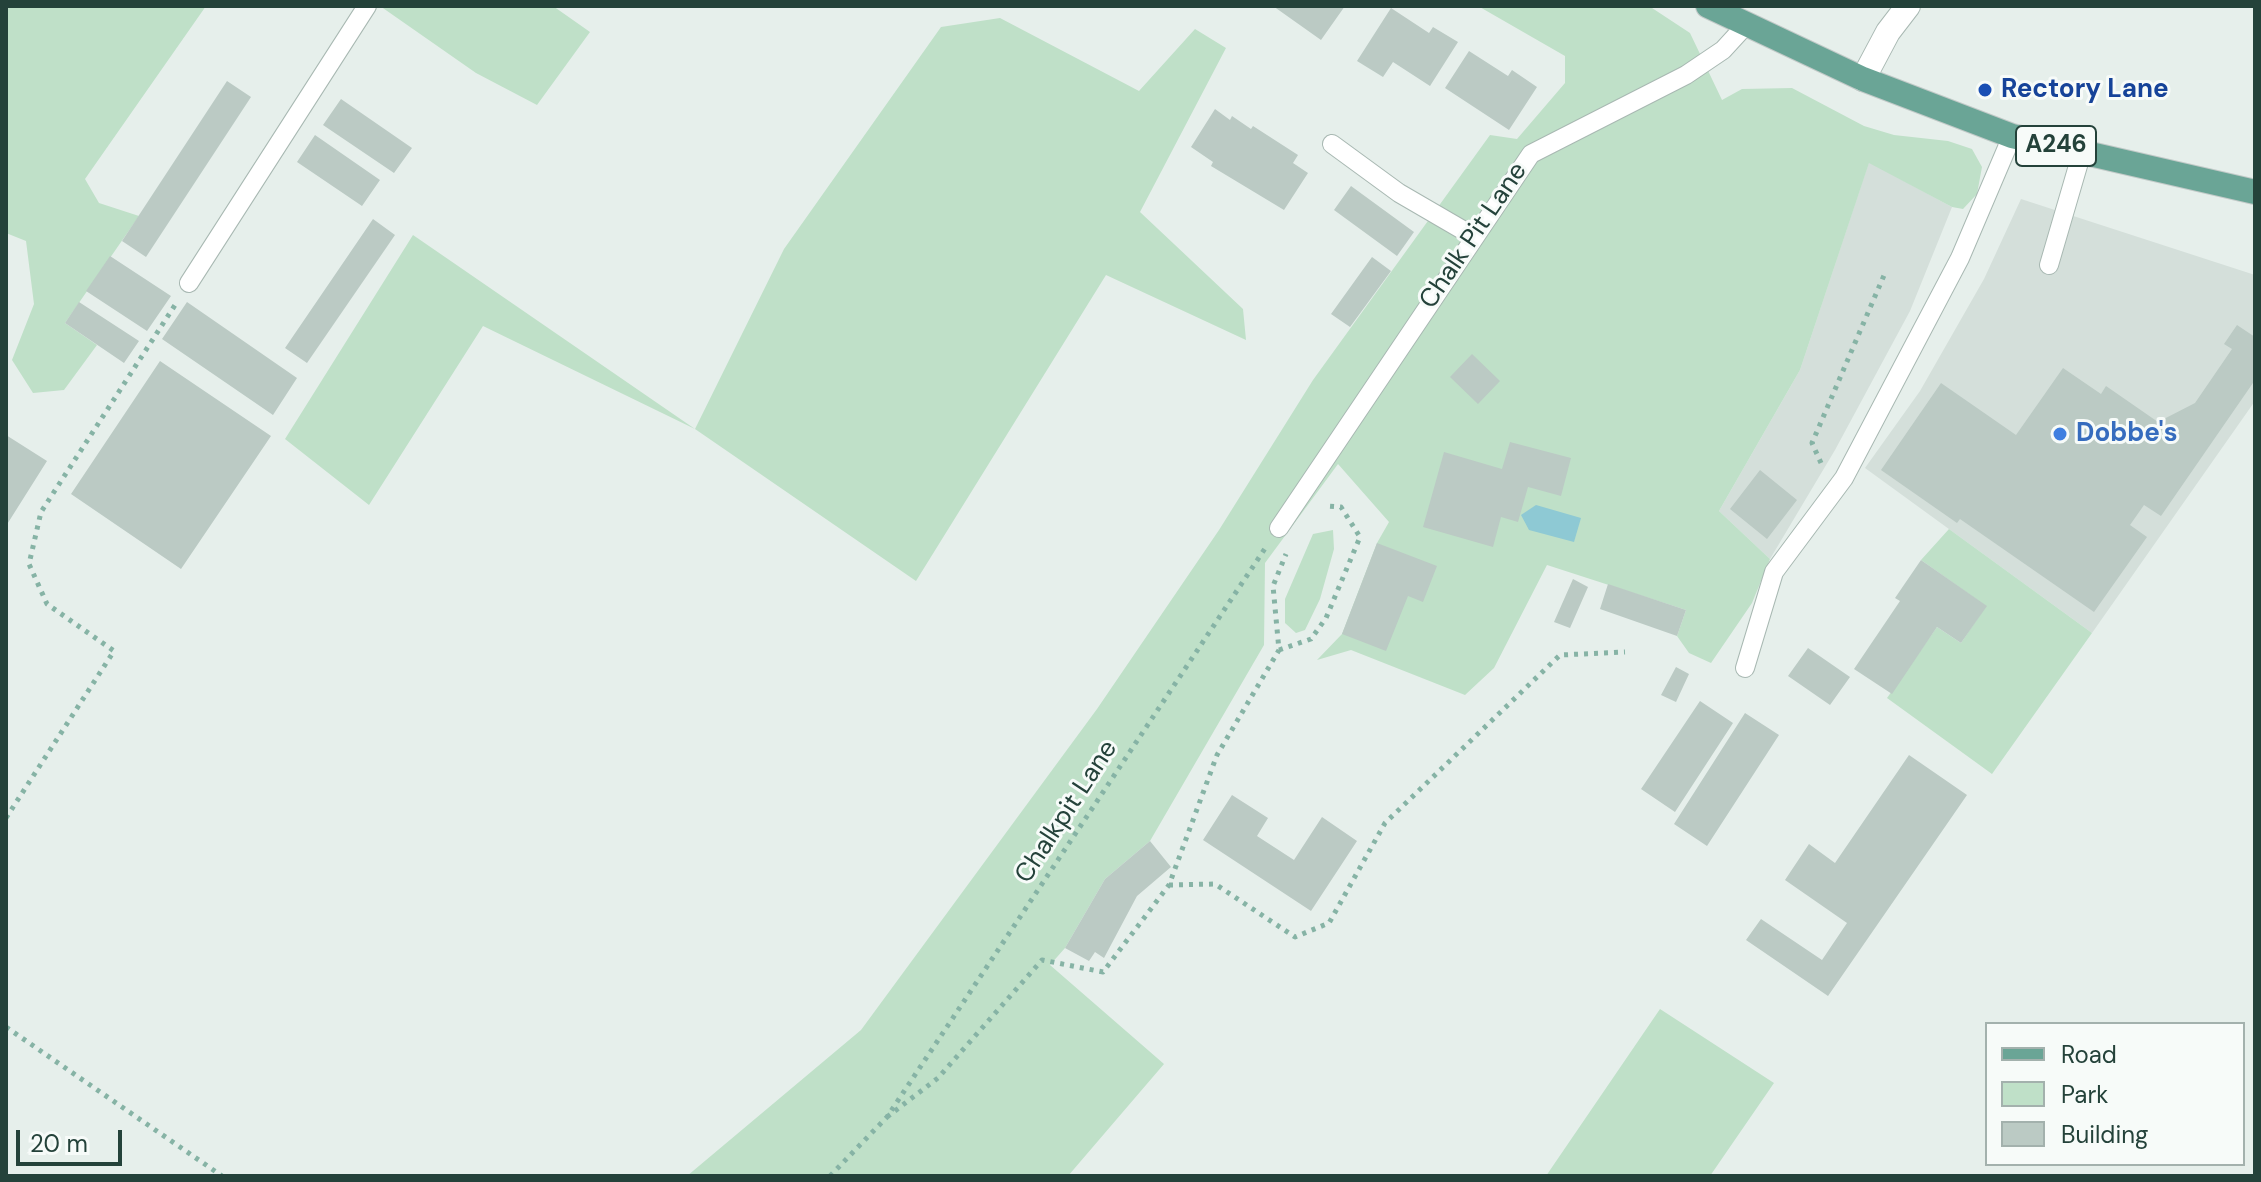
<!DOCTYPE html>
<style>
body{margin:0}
#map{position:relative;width:2261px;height:1182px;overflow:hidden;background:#e6efeb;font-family:"DM Sans",sans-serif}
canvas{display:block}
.frame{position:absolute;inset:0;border:8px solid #24423a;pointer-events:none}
.legend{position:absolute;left:1985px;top:1022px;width:260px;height:144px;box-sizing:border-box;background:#f7fbf9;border:2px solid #a3b1ad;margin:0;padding:10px 14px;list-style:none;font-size:24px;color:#24423a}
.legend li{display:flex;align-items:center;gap:16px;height:40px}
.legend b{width:40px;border:2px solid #a3b1ad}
.scale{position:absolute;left:16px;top:1130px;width:106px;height:36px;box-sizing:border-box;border:4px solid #24423a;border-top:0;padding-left:10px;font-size:24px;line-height:28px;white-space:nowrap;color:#24423a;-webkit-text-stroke:6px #f7fbf9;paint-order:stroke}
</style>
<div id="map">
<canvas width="2261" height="1182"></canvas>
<div class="frame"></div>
<ul class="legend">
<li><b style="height:10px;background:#6aa596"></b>Road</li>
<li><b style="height:22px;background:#bfe0c8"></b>Park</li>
<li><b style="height:22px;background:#bbcac4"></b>Building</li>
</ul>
<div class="scale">20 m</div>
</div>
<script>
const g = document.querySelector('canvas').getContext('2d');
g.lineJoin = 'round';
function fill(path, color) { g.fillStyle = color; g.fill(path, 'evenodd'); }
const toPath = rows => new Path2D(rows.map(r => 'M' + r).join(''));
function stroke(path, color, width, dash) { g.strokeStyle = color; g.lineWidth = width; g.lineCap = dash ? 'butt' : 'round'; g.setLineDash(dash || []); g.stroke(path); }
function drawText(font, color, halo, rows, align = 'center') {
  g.font = font + ' "DM Sans",sans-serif'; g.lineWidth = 6; g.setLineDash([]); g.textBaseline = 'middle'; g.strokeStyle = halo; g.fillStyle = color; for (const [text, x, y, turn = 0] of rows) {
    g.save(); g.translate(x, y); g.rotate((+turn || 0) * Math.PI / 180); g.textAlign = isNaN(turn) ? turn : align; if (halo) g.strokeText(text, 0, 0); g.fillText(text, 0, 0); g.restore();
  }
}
fill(toPath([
 [1869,162,1952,207,1910,311,1835,450,1770,559,1719,511,1800,370],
 [2021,199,2255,275,2255,401,2092,633,1865,468,1920,391,1984,279]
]), '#d4dfda');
fill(toPath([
 [6,6,206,6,85,179,99,203,139,216,65,323,97,345,64,390,33,393,12,360,34,304,26,241,6,233],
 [380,6,553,6,590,32,537,105,476,73],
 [1478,6,1649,6,1690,33,1722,100,1742,89,1792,88,1864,126,1894,135,1948,141,1972,149,1982,167,1977,194,1963,209,1952,207,1869,163,1800,370,1719,511,1770,559,1752,603,1711,663,1689,653,1677,636,1686,610,1547,565,1494,668,1465,695,1351,650,1317,660,1342,634,1377,543,1389,522,1338,464,1265,563,1264,645,1150,841,1105,879,1065,948,1050,965,1164,1064,1068,1176,687,1176,861,1030,1097,709,1219,530,1313,380,1490,135,1517,139,1565,83,1565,56],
 [1000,18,1139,91,1195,29,1226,48,1140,212,1243,309,1246,340,1106,275,916,581,695,429,483,326,369,505,285,439,413,235,695,429,784,249,941,27],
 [1949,529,2092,633,1992,774,1887,698,1937,627,1961,643,1986,606,1921,560],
 [1333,530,1334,549,1320,599,1305,630,1296,633,1285,623,1285,599,1313,534],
 [1660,1009,1774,1083,1710,1176,1546,1176]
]), '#bfe0c8');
fill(toPath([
 [1536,505,1581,518,1574,542,1529,530,1521,515]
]), '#8ec9d4');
fill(toPath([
 [1273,6,1345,6,1321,40],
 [1391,8,1429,33,1433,27,1458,42,1430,86,1393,62,1383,77,1357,61],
 [1469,51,1508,76,1512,70,1537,87,1509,130,1445,88],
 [227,81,251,97,146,257,122,241],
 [341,99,412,148,394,173,323,125],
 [1215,109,1230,120,1232,116,1251,129,1253,126,1298,155,1293,163,1308,173,1284,210,1211,166,1213,162,1191,147],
 [315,135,380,180,362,206,297,162],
 [1351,186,1414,232,1397,256,1334,210],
 [373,219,395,235,307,363,285,348],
 [110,256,171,296,147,331,86,291],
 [1372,257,1391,271,1350,327,1331,314],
 [79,302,139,341,124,363,65,323],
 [187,302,297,378,273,415,162,339],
 [2237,325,2255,337,2255,380,2161,516,2144,505,2130,525,2147,537,2094,612,1960,519,1957,523,1881,470,1941,383,2016,435,2063,368,2101,394,2106,386,2158,422,2195,403,2232,349,2224,344],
 [1472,354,1500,381,1478,404,1450,377],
 [160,361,271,436,181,569,71,494],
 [6,435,47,461,6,526],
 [1510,442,1571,458,1561,496,1528,487,1518,522,1501,517,1493,547,1423,527,1444,452,1502,469],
 [1760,470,1797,500,1767,539,1730,509],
 [1377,543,1437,566,1423,602,1408,596,1386,651,1342,634],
 [1921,560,1987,606,1961,643,1937,627,1892,694,1854,669,1900,601,1895,598],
 [1573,579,1588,587,1570,628,1554,622],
 [1608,584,1686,610,1677,636,1600,609],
 [1808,648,1850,677,1830,705,1788,676],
 [1676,667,1689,674,1676,702,1661,695],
 [1700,701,1733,723,1675,812,1641,789],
 [1745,713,1779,735,1707,846,1674,824],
 [1909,755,1967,795,1828,996,1746,940,1761,919,1822,960,1847,923,1785,880,1809,844,1835,863],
 [1232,795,1268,818,1257,836,1294,860,1322,817,1357,841,1311,911,1203,840],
 [1150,841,1171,867,1137,896,1104,958,1095,952,1089,961,1065,948,1105,879]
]), '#bbcac4');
const service = toPath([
 [1332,144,1399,193,1473,236],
 [2049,265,2082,152],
 [189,283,367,6],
 [1279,528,1531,154,1686,75,1723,50,1745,26],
 [1745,668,1774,572,1844,478,1960,258,2012,136]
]);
const minor = toPath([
 [1863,79,1888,32,1908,6]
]);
const primary = toPath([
 [1708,6,1863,79,2012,136,2255,192]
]);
stroke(service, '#a8b8b2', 20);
stroke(minor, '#a8b8b2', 26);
stroke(primary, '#c2cac8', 26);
stroke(toPath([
 [1821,463,1812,443,1885,273],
 [1279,650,1311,639,1326,618,1360,537,1341,507,1327,506],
 [6,818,114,651,47,604,29,564,41,512,177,302],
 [1169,885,1215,884,1295,937,1329,923,1385,823,1560,655,1625,652],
 [6,1027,222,1176],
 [887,1117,938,1078,1042,960,1103,972,1169,885,1217,755,1279,650,1273,586,1286,554],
 [830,1176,887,1117,1266,547]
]), '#86b3a5', 5, [4, 6]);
stroke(service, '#fff', 18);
stroke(minor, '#fff', 24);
stroke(primary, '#6aa596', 24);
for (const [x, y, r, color] of [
 [1985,90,8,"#1a4fb4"],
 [2060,434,8,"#3f7fe0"]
]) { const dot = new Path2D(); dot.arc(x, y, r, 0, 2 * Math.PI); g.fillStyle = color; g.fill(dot); stroke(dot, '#f7fbf9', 3); }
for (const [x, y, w] of [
 [2056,146,80]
]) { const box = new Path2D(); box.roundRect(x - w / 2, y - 20, w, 40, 6); g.fillStyle = '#f7fbf9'; g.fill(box); stroke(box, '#24423a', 2); }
drawText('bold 24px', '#24423a', null, [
 ["A246",2056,146]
]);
drawText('bold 26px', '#164399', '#f7fbf9', [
 ["Rectory Lane",2001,90]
], 'left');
drawText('26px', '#24423a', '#f7fbf9', [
 ["Chalk Pit Lane",1474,236,-56],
 ["Chalkpit Lane",1067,812,-57]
]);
drawText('bold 26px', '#366cbe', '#f7fbf9', [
 ["Dobbe's",2076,434]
], 'left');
</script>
